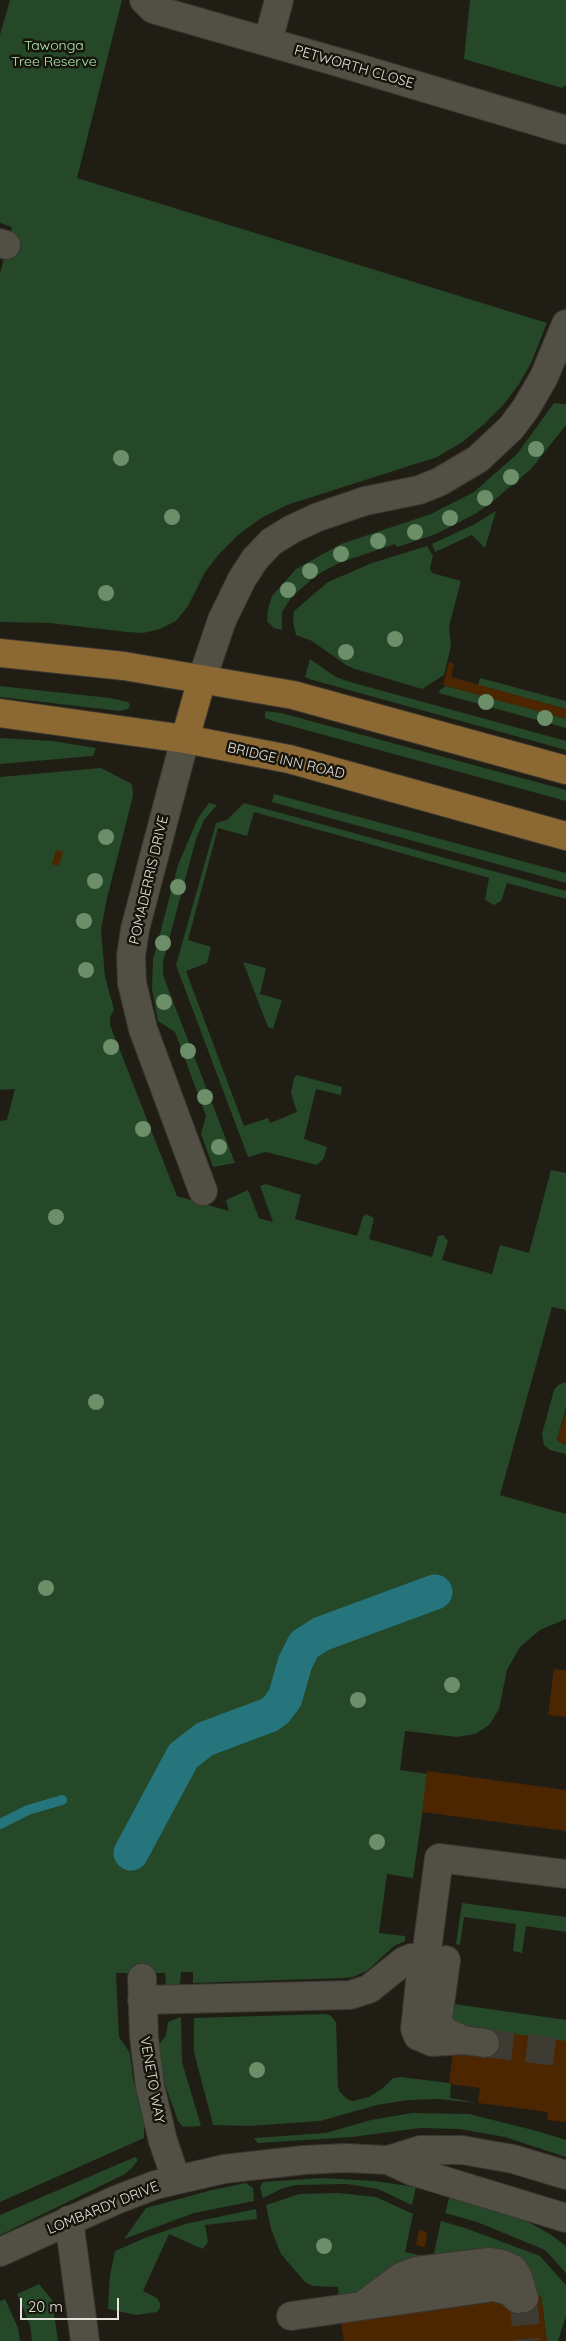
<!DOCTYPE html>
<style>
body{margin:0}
#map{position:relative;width:566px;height:2341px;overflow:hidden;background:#201d14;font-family:Quicksand,sans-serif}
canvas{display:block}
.scale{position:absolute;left:20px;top:2298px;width:99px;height:22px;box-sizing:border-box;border:2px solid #e5e3dd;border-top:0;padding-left:6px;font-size:15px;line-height:18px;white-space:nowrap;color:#e5e3dd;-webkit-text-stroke:4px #17140b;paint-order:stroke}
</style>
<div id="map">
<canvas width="566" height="2341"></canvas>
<div class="scale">20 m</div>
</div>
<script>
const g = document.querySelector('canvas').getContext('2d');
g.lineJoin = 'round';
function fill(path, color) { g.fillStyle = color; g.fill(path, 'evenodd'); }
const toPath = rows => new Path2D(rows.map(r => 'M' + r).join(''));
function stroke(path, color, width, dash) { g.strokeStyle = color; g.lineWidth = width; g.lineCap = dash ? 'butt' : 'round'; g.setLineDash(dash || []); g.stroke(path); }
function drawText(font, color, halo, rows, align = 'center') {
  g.font = font + ' Quicksand,sans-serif'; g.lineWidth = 5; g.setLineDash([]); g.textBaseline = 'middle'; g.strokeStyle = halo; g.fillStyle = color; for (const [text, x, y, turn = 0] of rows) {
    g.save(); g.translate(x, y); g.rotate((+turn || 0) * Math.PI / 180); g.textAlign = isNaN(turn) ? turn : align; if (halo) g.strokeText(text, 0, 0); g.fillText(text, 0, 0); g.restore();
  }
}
fill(toPath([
 [10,0,122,0,77,178,547,323,531,363,519,384,504,404,483,425,461,443,437,457,287,505,263,517,239,534,220,553,205,572,188,606,176,621,160,629,143,633,127,632,50,623,0,622,0,274,12,227,0,223,0,35],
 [470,0,566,0,566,85,562,88,464,59],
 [554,403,566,404,566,425,531,469,491,503,475,514,436,534,397,547,395,544,339,563,315,576,291,598,282,612,282,630,274,628,267,621,268,609,272,596,296,569,341,544,431,514,474,492,517,454],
 [496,511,485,548,472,535,435,552,432,544,475,524],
 [427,546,433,556,430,568,432,573,461,581,449,626,451,646,444,675,422,689,355,669,346,665,312,641,296,635,293,622,294,611,328,582,372,563],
 [310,659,336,677,350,682,566,741,566,750,309,679,305,677],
 [480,678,566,701,566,709,478,685],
 [0,686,110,698,128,702,130,705,128,709,120,711,0,697],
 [446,686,566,718,566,728,439,693,440,690],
 [265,711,281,713,566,790,566,801,273,721,265,718],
 [0,738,52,741,96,748,93,756,0,764],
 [101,768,132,784,133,796,107,898,101,930,105,977,114,1009,110,1018,110,1025,177,1196,229,1211,226,1200,248,1190,259,1218,273,1222,260,1186,266,1184,301,1195,295,1219,357,1236,363,1217,366,1214,374,1218,369,1239,432,1257,438,1236,443,1235,448,1241,442,1260,492,1274,500,1245,529,1253,551,1170,566,1173,566,1310,552,1307,500,1495,566,1514,566,1619,540,1630,520,1647,507,1670,499,1709,490,1724,483,1729,475,1734,457,1737,405,1731,400,1770,428,1774,413,1878,387,1874,379,1933,405,1936,405,1941,394,1946,367,1971,353,1977,344,1978,193,1983,193,1972,181,1972,180,1984,166,1987,165,1973,116,1973,119,2037,130,2053,133,2078,144,2123,144,2138,0,2202,0,1121,7,1120,15,1089,0,1090,0,777],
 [274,794,566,873,566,883,272,802],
 [209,803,217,805,204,820,196,839,163,962,163,975,235,1163,213,1167,201,1134,206,1116,175,1032,158,1021,152,989,153,960,178,865,198,818],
 [244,803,566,891,566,899,507,883,501,901,494,905,485,900,489,878,366,843,254,812,247,836,218,828,188,940,211,947,207,963,186,971,244,1126,268,1118,270,1123,297,1112,291,1093,294,1078,297,1075,342,1087,341,1095,316,1089,304,1139,327,1147,324,1158,317,1165,266,1152,248,1157,176,965,216,823,227,820],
 [243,962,266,968,260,994,282,1000,273,1029,268,1027],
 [566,1382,566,1408,557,1440,566,1445,566,1454,550,1450,544,1445,542,1434,554,1390,558,1385],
 [462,1903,566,1917,566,1932,526,1926,522,1953,513,1951,516,1924,464,1917,460,1945,456,1944],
 [456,1977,458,1977,454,2004,566,2020,566,2044,451,2024],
 [325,2014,330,2015,336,2022,338,2085,339,2091,347,2099,353,2101,369,2097,383,2088,393,2078,401,2077,449,2083,451,2085,450,2098,478,2103,438,2099,408,2100,377,2105,320,2121,249,2126,213,2125,194,2052,194,2018],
 [181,2017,182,2062,201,2126,183,2127,178,2121,162,2076,158,2046,166,2035,168,2022],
 [412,2113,469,2114,537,2131,566,2140,566,2157,505,2137,459,2129,420,2128,352,2137,258,2143,254,2138,326,2133,371,2120],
 [135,2157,138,2160,132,2168,123,2175,0,2235,0,2215],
 [322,2178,374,2181,416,2187,412,2205,378,2189,347,2184,296,2185,283,2188,263,2198,260,2187,263,2182],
 [246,2183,253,2188,254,2201,194,2213,124,2239,146,2208,212,2190],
 [338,2193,376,2197,413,2214,405,2252,433,2258,441,2221,465,2228,540,2256,566,2285,566,2316,558,2341,547,2341,541,2296,362,2293,339,2300,338,2287,313,2286,305,2282,281,2254,271,2229,266,2205,299,2194],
 [450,2195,521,2218,550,2234,566,2246,566,2273,545,2250,477,2222,445,2213],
 [256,2209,257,2219,205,2225,208,2242,203,2249,169,2234,143,2291,157,2298,160,2303,160,2308,157,2312,136,2315,108,2309,110,2275,115,2251,145,2238,185,2224],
 [39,2284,52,2300,58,2341,32,2341,30,2325,17,2294],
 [5,2299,18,2328,20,2341,0,2341,0,2301]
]), '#244828');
stroke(toPath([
 [0,1824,28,1810,62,1800]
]), '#26747c', 10);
stroke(toPath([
 [131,1853,183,1756,205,1739,269,1715,276,1710,285,1698,295,1663,304,1645,321,1634,435,1592]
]), '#26747c', 35);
fill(toPath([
 [449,662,454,664,451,677,566,709,566,719,443,685],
 [56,850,63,852,59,866,52,864],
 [566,1410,566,1445,557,1441],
 [554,1669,566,1670,566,1717,548,1715],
 [427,1771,566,1790,566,1831,422,1812],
 [487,2030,566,2041,566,2122,547,2120,548,2112,478,2103,480,2088,449,2084,453,2052],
 [419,2230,427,2232,425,2247,416,2245],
 [541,2296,547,2341,344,2341,341,2322]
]), '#4c2600');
stroke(toPath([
 [485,2043,566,2053],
 [518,2299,524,2307,527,2341]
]), '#3e3b32', 28, [28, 14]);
const minor = toPath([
 [144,0,153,9,348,65,566,130],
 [268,41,279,0],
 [0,243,6,245],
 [202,679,222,620,242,579,255,559,271,542,292,529,318,517,365,501,419,490,439,482,478,459,511,428,526,408,544,377,566,324],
 [185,739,135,929,131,956,132,983,143,1029,203,1191],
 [446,1960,438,2019,441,2027,446,2032,463,2040],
 [142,1978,144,2037,150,2086,163,2141,176,2179],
 [142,2000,350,1995,369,1989,404,1961,411,1958,426,1957],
 [485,2043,463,2040,432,2042,418,2036,415,2029,420,1982,426,1957,439,1858,566,1874],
 [388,2160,420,2150,462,2150,513,2159,566,2175],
 [69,2220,85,2341],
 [0,2252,116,2200,155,2185,224,2169,304,2160,345,2158,388,2160,412,2171,566,2218],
 [366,2303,401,2277,416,2271,490,2262,502,2264,513,2269,518,2277,524,2298],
 [291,2316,494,2287,509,2291,518,2299]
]);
const major = toPath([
 [0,653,124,666,293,695,566,770],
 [0,713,185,739,289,759,566,836],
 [185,739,202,679]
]);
stroke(minor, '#3a3732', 30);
stroke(major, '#3a3732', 30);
stroke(minor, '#524f44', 28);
stroke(major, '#8c6932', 28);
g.fillStyle = '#6c8f6a';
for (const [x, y] of [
 [536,449],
 [121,458],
 [511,477],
 [485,498],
 [172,517],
 [450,518],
 [415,532],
 [378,541],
 [341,554],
 [310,571],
 [288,590],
 [106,593],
 [395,639],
 [346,652],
 [486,702],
 [545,718],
 [106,837],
 [95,881],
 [178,887],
 [84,921],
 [163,943],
 [86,970],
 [164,1002],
 [111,1047],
 [188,1051],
 [205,1097],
 [143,1129],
 [219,1147],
 [56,1217],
 [96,1402],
 [46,1588],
 [452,1685],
 [358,1700],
 [377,1842],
 [257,2070],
 [324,2246]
]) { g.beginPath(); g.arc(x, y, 8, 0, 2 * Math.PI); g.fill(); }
drawText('14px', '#abecb1', '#17140b', [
 ["Tawonga",54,46],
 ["Tree Reserve",54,62]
]);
drawText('14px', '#e5e3dd', '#17140b', [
 ["PETWORTH CLOSE",354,67,16],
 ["BRIDGE INN ROAD",286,761,13],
 ["POMADERRIS DRIVE",149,880,-77],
 ["VENETO WAY",152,2080,80],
 ["LOMBARDY DRIVE",103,2208,-22]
]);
</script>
